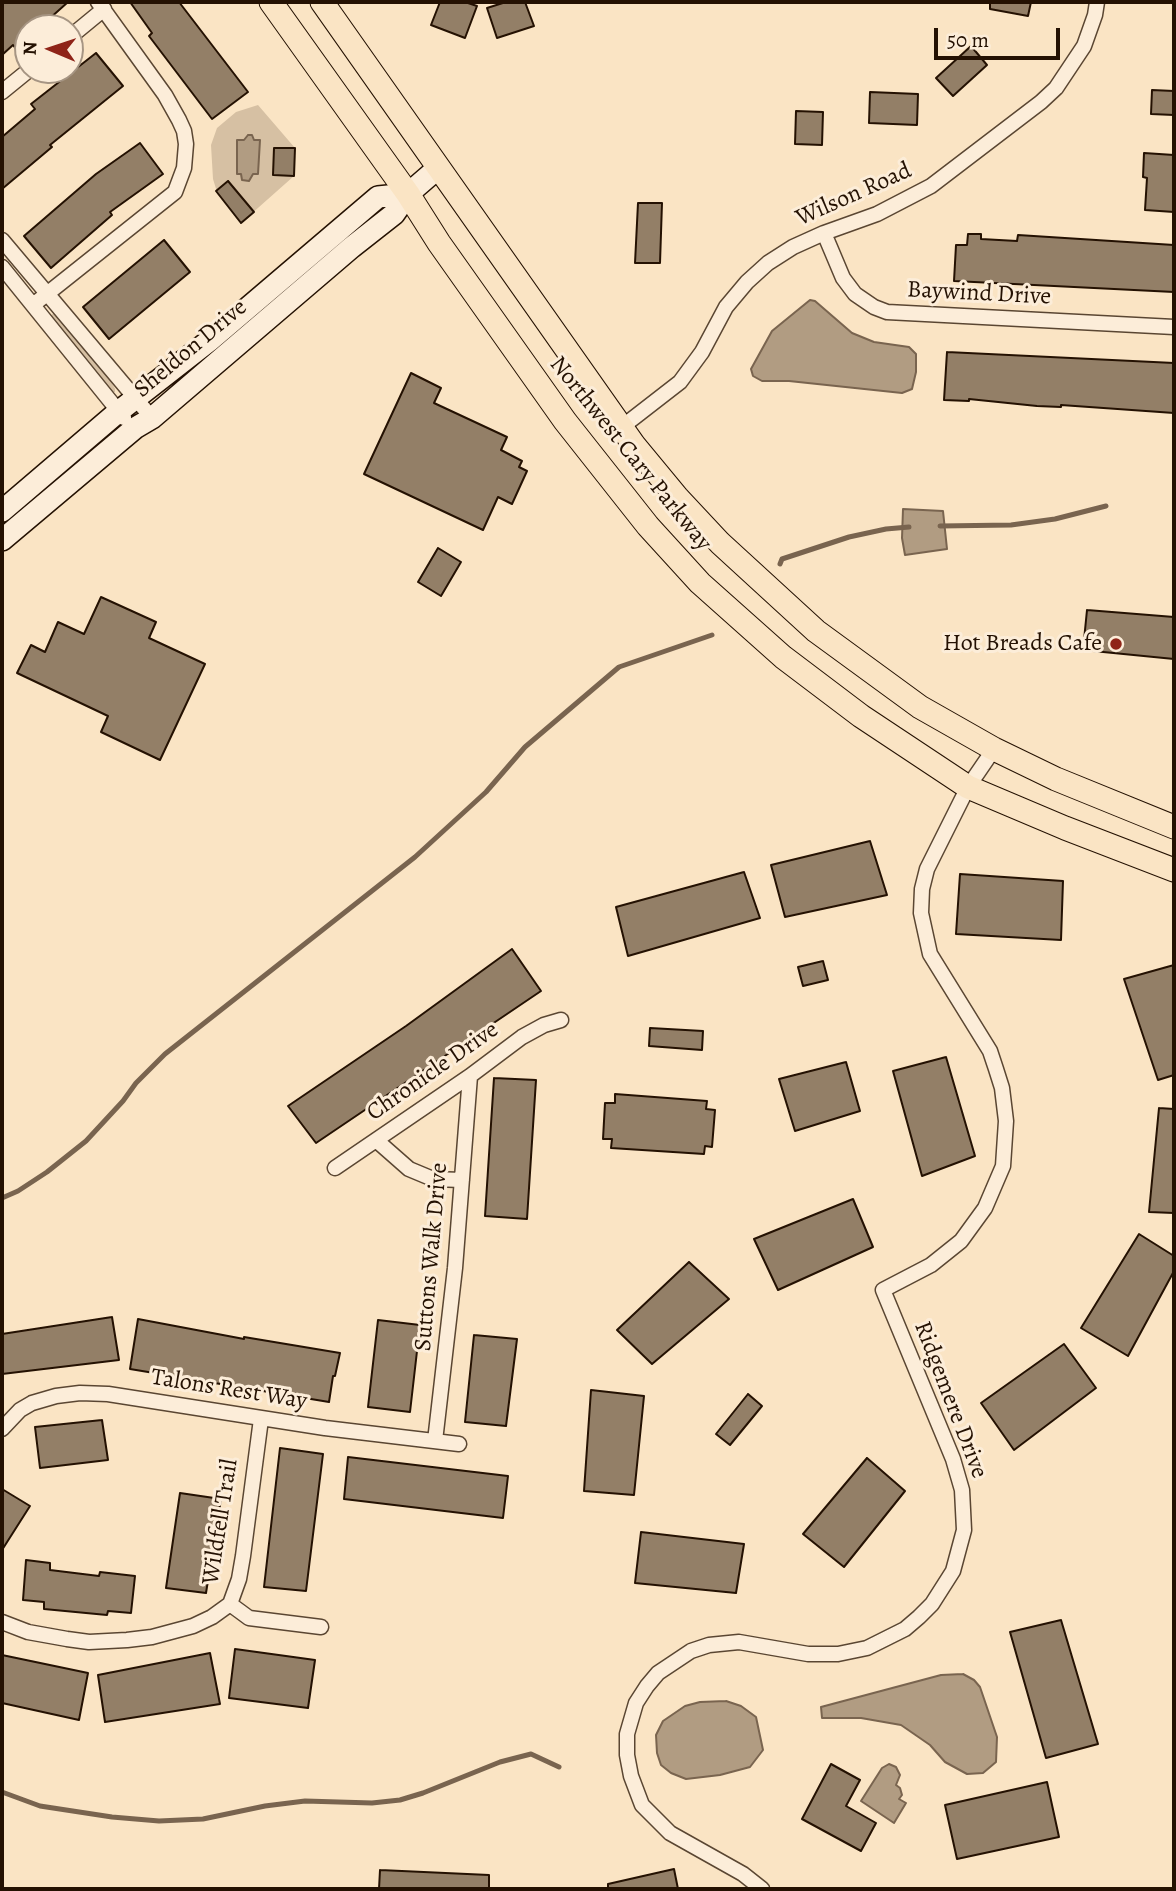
<!DOCTYPE html>
<style>
body{margin:0}
#map{position:relative;width:1176px;height:1891px;overflow:hidden;background:#fae4c4;font-family:Alegreya,serif}
canvas{display:block}
.frame{position:absolute;inset:0;border:4px solid #241102;pointer-events:none}
.north{position:absolute;left:14px;top:14px;width:70px;height:70px;box-sizing:border-box;background:#fcedd9;border:2px solid #a69583;border-radius:50%;rotate:272deg;font-size:19px;font-weight:700;line-height:28px;text-align:center;color:#241102}
.north::after{content:'';display:block;margin:auto;width:24px;height:32px;background:#8f2418;clip-path:polygon(50% 0,100% 100%,50% 72%,0 100%)}
.scale{position:absolute;left:934px;top:28px;width:126px;height:32px;box-sizing:border-box;border:4px solid #241102;border-top:0;padding-left:9px;font-size:21px;line-height:24px;white-space:nowrap;color:#241102;-webkit-text-stroke:5px #fcedd9;paint-order:stroke}
</style>
<div id="map">
<canvas width="1176" height="1891"></canvas>
<div class="frame"></div>
<div class="north">N</div>
<div class="scale">50 m</div>
</div>
<script>
const g = document.querySelector('canvas').getContext('2d');
g.lineJoin = 'round';
function fill(path, color) { g.fillStyle = color; g.fill(path, 'evenodd'); }
const toPath = rows => new Path2D(rows.map(r => 'M' + r).join(''));
function stroke(path, color, width, dash) { g.strokeStyle = color; g.lineWidth = width; g.lineCap = dash ? 'butt' : 'round'; g.setLineDash(dash || []); g.stroke(path); }
function drawText(font, color, halo, rows, align = 'center') {
  g.font = font + ' Alegreya,serif'; g.lineWidth = 6; g.setLineDash([]); g.textBaseline = 'middle'; g.strokeStyle = halo; g.fillStyle = color; for (const [text, x, y, turn = 0] of rows) {
    g.save(); g.translate(x, y); g.rotate((+turn || 0) * Math.PI / 180); g.textAlign = isNaN(turn) ? turn : align; if (halo) g.strokeText(text, 0, 0); g.fillText(text, 0, 0); g.restore();
  }
}
fill(toPath([
 [258,105,295,148,294,176,241,223,217,192,213,179,211,145,217,128,236,112],
 [54,313,111,381,115,389,115,392,111,392,49,317]
]), '#d6c0a3');
const water = toPath([
 [248,135,252,135,254,140,260,140,258,174,253,174,249,181,242,180,241,174,237,174,237,140,244,140,248,135],
 [810,300,815,301,852,333,874,342,909,347,916,354,916,372,912,389,902,393,789,381,762,381,753,376,751,369,772,331,810,300],
 [903,509,943,511,947,549,905,555,902,538,903,509],
 [963,1674,974,1680,980,1687,997,1737,996,1762,983,1773,967,1774,945,1762,930,1745,901,1725,861,1718,822,1718,821,1707,941,1675,963,1674],
 [726,1701,741,1706,756,1717,763,1750,750,1767,720,1775,686,1779,671,1773,661,1765,657,1753,656,1735,663,1721,685,1706,700,1702,726,1701],
 [889,1764,896,1767,900,1775,896,1785,900,1788,902,1795,899,1799,906,1803,894,1823,861,1801,882,1768,889,1764]
]);
fill(water, '#b19c82');
stroke(water, '#79644f', 2);
stroke(toPath([
 [940,526,1011,525,1055,519,1106,506],
 [780,564,782,559,849,537,886,529,909,527],
 [2,1198,18,1191,47,1172,86,1141,123,1101,136,1083,165,1054,415,857,486,792,525,747,619,667,712,635],
 [2,1792,40,1806,112,1817,159,1821,203,1819,265,1806,305,1801,372,1803,400,1800,423,1793,500,1762,531,1754,559,1767]
]), '#79644f', 5);
const building = toPath([
 [2,2,68,2,39,28,28,28,28,38,16,49,13,45,2,55,2,2],
 [130,2,179,2,248,92,212,119,149,36,152,33,130,2],
 [440,2,465,2,477,6,465,38,431,25,440,2],
 [506,2,525,2,534,26,497,38,487,8,506,2],
 [990,2,1031,2,1028,16,990,9,990,2],
 [971,46,987,65,953,96,936,78,971,46],
 [96,53,123,86,50,145,52,147,2,189,2,137,35,109,31,104,96,53],
 [1152,90,1174,91,1174,115,1151,114,1152,90],
 [870,92,918,94,917,125,869,123,870,92],
 [796,111,823,112,822,145,795,144,796,111],
 [140,143,163,174,110,212,112,215,51,268,24,236,96,174,140,143],
 [274,148,295,148,294,176,273,175,274,148],
 [1144,153,1174,155,1174,212,1145,210,1147,178,1143,177,1144,153],
 [228,181,254,212,241,223,216,191,228,181],
 [638,203,662,203,660,263,635,263,638,203],
 [968,234,981,234,981,239,1017,241,1018,235,1174,245,1174,292,954,281,956,245,967,245,968,234],
 [164,240,190,272,109,339,83,307,164,240],
 [947,352,1174,363,1174,413,1061,405,1061,407,1037,406,969,399,969,401,944,400,947,352],
 [411,373,441,388,434,403,507,437,501,450,522,461,519,467,527,471,512,504,498,497,483,530,364,474,411,373],
 [438,548,461,562,441,596,418,582,438,548],
 [101,597,156,622,149,638,205,664,160,760,101,732,108,716,17,673,31,645,45,652,58,622,84,634,101,597],
 [1087,610,1174,617,1174,659,1083,650,1087,610],
 [870,841,887,895,785,917,771,865,870,841],
 [744,872,760,918,628,956,616,907,744,872],
 [960,874,1063,881,1061,940,956,934,960,874],
 [512,949,541,991,316,1143,288,1106,406,1026,512,949],
 [823,961,828,980,803,986,798,967,823,961],
 [1174,965,1174,1075,1158,1080,1124,979,1174,965],
 [650,1028,703,1031,702,1050,649,1046,650,1028],
 [946,1057,975,1156,922,1176,893,1071,946,1057],
 [846,1062,860,1111,795,1131,779,1079,846,1062],
 [494,1078,536,1080,527,1219,485,1216,494,1078],
 [615,1094,707,1101,706,1109,715,1110,712,1147,705,1146,704,1154,611,1148,612,1139,603,1139,605,1103,615,1103,615,1094],
 [1159,1108,1174,1109,1174,1213,1149,1212,1159,1108],
 [853,1199,873,1247,778,1290,754,1239,853,1199],
 [1139,1234,1174,1256,1174,1271,1128,1356,1081,1328,1139,1234],
 [689,1262,729,1299,652,1364,617,1330,689,1262],
 [112,1317,119,1360,2,1374,2,1334,112,1317],
 [138,1319,244,1339,244,1337,340,1353,335,1376,333,1376,329,1402,130,1369,138,1319],
 [378,1320,420,1325,410,1412,368,1407,378,1320],
 [474,1335,517,1339,506,1426,465,1422,474,1335],
 [1064,1344,1096,1388,1014,1450,981,1403,1064,1344],
 [591,1390,644,1396,634,1495,584,1491,591,1390],
 [748,1394,762,1406,730,1445,716,1434,748,1394],
 [102,1420,108,1460,40,1468,35,1427,102,1420],
 [280,1448,323,1454,306,1591,264,1587,280,1448],
 [348,1457,508,1476,503,1518,344,1499,348,1457],
 [867,1458,905,1491,844,1567,803,1534,867,1458],
 [2,1489,30,1506,2,1550,2,1489],
 [180,1493,221,1499,206,1593,166,1588,180,1493],
 [641,1532,744,1544,736,1593,635,1583,641,1532],
 [26,1560,50,1563,50,1570,99,1576,100,1572,135,1576,131,1613,108,1611,107,1615,44,1609,44,1602,23,1600,26,1560],
 [1061,1620,1098,1744,1046,1758,1010,1632,1061,1620],
 [235,1649,315,1660,308,1708,229,1698,235,1649],
 [210,1653,220,1704,105,1722,98,1675,210,1653],
 [2,1655,88,1673,79,1720,2,1703,2,1655],
 [831,1764,860,1780,846,1806,876,1823,861,1851,802,1819,831,1764],
 [1047,1782,1059,1837,957,1859,945,1805,1047,1782],
 [674,1869,678,1889,608,1889,608,1884,674,1869],
 [380,1870,489,1875,489,1889,379,1889,380,1870]
]);
fill(building, '#937f67');
stroke(building, '#241102', 2);
const street = toPath([
 [70,37,104,9],
 [2,92,29,70],
 [824,233,843,278,855,294,874,307,887,312,1174,327],
 [2,240,152,418],
 [2,267,124,418],
 [33,305,175,192,184,168,186,144,184,131,179,120,165,95,98,2],
 [622,427,680,382,702,352,726,307,747,282,768,263,793,247,824,233,877,214,931,186,1041,102,1056,88,1084,46,1095,15,1097,2],
 [376,1140,409,1169,433,1179,462,1180],
 [335,1168,470,1076,522,1037,544,1025,561,1020],
 [2,1429,20,1410,32,1403,56,1396,80,1393,108,1394,325,1428,459,1444],
 [435,1441,455,1268,470,1076],
 [230,1604,249,1618,321,1627],
 [2,1622,28,1632,67,1639,89,1642,127,1640,152,1637,193,1626,212,1617,230,1604,239,1579,243,1556,261,1419],
 [762,1889,743,1874,670,1833,642,1805,631,1776,627,1755,627,1734,636,1703,647,1686,658,1673,691,1651,709,1645,739,1642,808,1654,838,1654,867,1648,905,1629,919,1617,932,1604,953,1571,964,1530,962,1490,953,1459,883,1290,931,1265,961,1241,985,1208,1003,1166,1006,1121,1002,1088,996,1069,990,1051,930,954,921,913,922,889,927,869,968,787,994,749]
]);
const secondary = toPath([
 [2,511,118,412,209,341,378,197,408,194],
 [2,540,135,428,152,418,352,247,394,214,408,194,438,168]
]);
const primary = toPath([
 [271,2,408,194,439,243,565,421,648,526,700,583,783,657,861,716,968,787,1065,828,1174,870],
 [322,2,634,445,677,497,720,543,816,631,920,707,994,749,1056,779,1174,827]
]);
stroke(street, '#5a4632', 17);
stroke(secondary, '#241102', 24);
stroke(primary, '#241102', 25);
stroke(street, '#fcedd9', 14);
stroke(secondary, '#fcedd9', 21);
stroke(primary, '#fae4c4', 23);
for (const [x, y, r, color] of [
 [1116,644,7,"#8f2418"]
]) { const dot = new Path2D(); dot.arc(x, y, r, 0, 2 * Math.PI); g.fillStyle = color; g.fill(dot); stroke(dot, '#fcedd9', 2.5); }
drawText('24px', '#241102', '#fcedd9', [
 ["Wilson Road",854,195,-24],
 ["Baywind Drive",979,294,3],
 ["Sheldon Drive",191,349,-40],
 ["Northwest Cary Parkway",630,454,51],
 ["Chronicle Drive",433,1072,-35],
 ["Suttons Walk Drive",432,1257,-85],
 ["Talons Rest Way",229,1390,9],
 ["Ridgemere Drive",950,1400,69],
 ["Wildfell Trail",221,1522,-81]
]);
drawText('24px', '#241102', '#fcedd9', [
 ["Hot Breads Cafe",1102,644]
], 'right');
</script>
